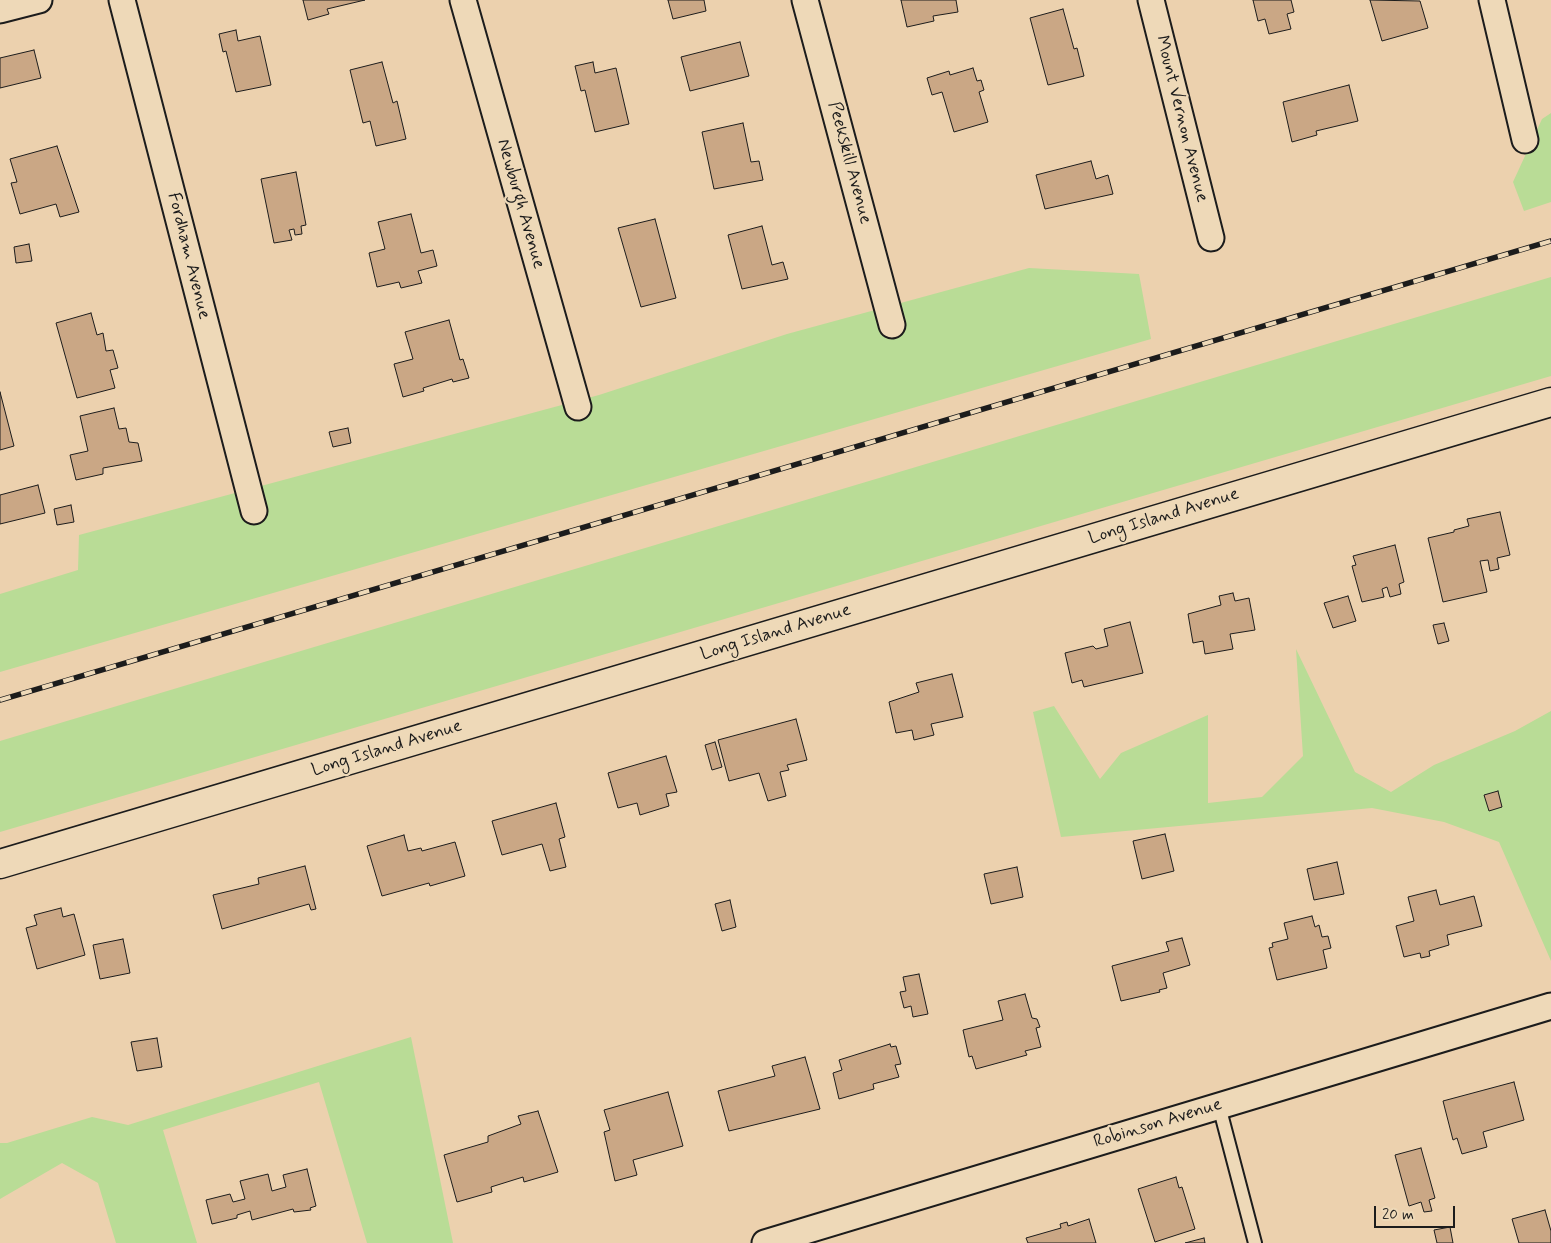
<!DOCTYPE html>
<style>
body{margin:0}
#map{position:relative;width:1551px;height:1243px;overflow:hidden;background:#ecd1ae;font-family:Mynerve,sans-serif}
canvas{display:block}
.scale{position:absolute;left:1374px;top:1206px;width:81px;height:22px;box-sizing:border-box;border:2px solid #1c1c1c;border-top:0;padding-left:6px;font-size:15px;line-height:18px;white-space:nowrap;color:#1c1c1c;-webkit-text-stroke:4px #eed9b8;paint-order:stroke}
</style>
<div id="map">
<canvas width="1551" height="1243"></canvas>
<div class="scale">20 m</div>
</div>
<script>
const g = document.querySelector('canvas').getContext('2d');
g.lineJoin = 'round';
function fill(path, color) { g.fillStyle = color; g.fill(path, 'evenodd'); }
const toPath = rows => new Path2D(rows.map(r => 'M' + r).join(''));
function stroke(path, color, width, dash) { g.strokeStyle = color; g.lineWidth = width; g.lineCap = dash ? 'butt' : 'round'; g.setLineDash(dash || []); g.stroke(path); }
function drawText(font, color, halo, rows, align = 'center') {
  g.font = font + ' Mynerve,sans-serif'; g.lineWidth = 4.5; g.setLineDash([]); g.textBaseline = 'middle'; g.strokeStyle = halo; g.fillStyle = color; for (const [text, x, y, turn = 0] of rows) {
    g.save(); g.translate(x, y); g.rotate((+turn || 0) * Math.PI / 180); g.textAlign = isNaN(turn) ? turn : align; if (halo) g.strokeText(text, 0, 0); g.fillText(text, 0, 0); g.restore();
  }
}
fill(toPath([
 [1551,113,1551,202,1524,211,1513,182,1542,119],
 [1029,268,1139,274,1151,339,0,672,0,594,78,570,79,535,599,395,787,334],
 [1551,277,1551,376,0,832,0,741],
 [1296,649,1355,772,1391,792,1434,765,1515,731,1551,711,1551,961,1499,842,1444,822,1372,808,1061,837,1033,712,1054,706,1100,779,1121,753,1208,715,1208,803,1262,797,1303,756],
 [411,1037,453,1243,367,1243,319,1082,163,1130,197,1243,116,1243,98,1183,62,1163,0,1199,0,1143,7,1143,92,1117,128,1125]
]), '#b9dc96');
const building = toPath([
 [303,0,365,0,327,9,329,14,308,20,303,0],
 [668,0,704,0,706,11,673,19,668,0],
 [901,0,956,0,958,12,933,16,934,21,907,27,901,0],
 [1253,0,1291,0,1294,12,1287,14,1291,29,1269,34,1265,19,1258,21,1253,0],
 [1370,0,1420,1,1428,28,1382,41,1370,0],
 [1063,9,1074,49,1077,48,1084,76,1048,85,1030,18,1063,9],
 [236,30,238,41,260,36,271,85,236,92,226,51,223,52,219,34,236,30],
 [740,42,749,76,690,91,681,57,740,42],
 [34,50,41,78,0,88,0,58,34,50],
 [382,62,393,103,397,101,406,139,376,146,370,121,363,123,350,70,382,62],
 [593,62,595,73,616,68,629,124,595,132,585,90,581,91,575,66,593,62],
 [973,68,977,81,981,80,984,90,979,92,988,122,954,132,942,92,932,95,927,78,949,71,950,75,973,68],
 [1349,85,1358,121,1316,131,1317,135,1292,142,1283,102,1349,85],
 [743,123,751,162,759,161,763,180,714,189,702,132,743,123],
 [57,146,79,212,60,217,56,204,20,214,11,183,17,182,10,159,57,146],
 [1091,161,1096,179,1108,175,1113,194,1045,209,1036,175,1091,161],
 [296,172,306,225,301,226,302,234,295,235,294,229,289,230,292,240,274,243,261,179,296,172],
 [411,214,421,253,433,250,437,266,418,271,422,283,401,288,399,282,377,287,369,253,385,249,378,222,411,214],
 [655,219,676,298,641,307,618,228,655,219],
 [762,226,772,265,783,262,788,279,742,289,728,235,762,226],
 [29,244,32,261,16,263,14,247,29,244],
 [91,313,97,335,103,333,106,351,113,350,118,368,110,370,115,388,77,398,56,323,91,313],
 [449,320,460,360,463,359,469,378,453,382,452,379,423,388,424,391,403,397,394,364,413,359,405,332,449,320],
 [0,392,14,446,0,450,0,392],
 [114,408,119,429,126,428,129,442,138,443,142,461,103,468,103,474,76,480,70,455,88,451,80,416,114,408],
 [348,428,351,443,333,447,329,432,348,428],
 [38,485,45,513,0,524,0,495,38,485],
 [71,505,74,522,57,525,54,509,71,505],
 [1500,512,1510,555,1497,558,1499,569,1490,571,1488,560,1480,561,1487,592,1443,602,1428,538,1454,532,1454,530,1469,526,1467,519,1500,512],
 [1395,545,1404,582,1399,584,1401,594,1390,597,1387,587,1382,589,1384,597,1362,602,1352,566,1356,565,1353,556,1395,545],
 [1233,593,1235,601,1249,598,1255,630,1230,634,1233,649,1205,654,1203,641,1193,643,1188,614,1221,605,1219,596,1233,593],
 [1348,596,1356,621,1333,628,1324,603,1348,596],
 [1130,622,1143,673,1084,687,1082,680,1072,683,1065,653,1093,646,1096,649,1108,646,1104,629,1130,622],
 [1444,623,1449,641,1438,644,1433,625,1444,623],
 [952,674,963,717,931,724,934,735,914,740,912,730,896,733,889,702,919,692,916,683,952,674],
 [796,719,807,760,787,765,789,770,780,772,786,796,768,801,759,773,729,781,718,740,796,719],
 [715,742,722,767,712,770,705,745,715,742],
 [666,756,677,792,666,794,669,806,640,815,637,803,618,808,608,773,666,756],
 [1498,791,1502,807,1489,811,1484,795,1498,791],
 [556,803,565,837,559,839,566,867,550,871,542,844,502,855,492,821,556,803],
 [1165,834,1174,871,1142,879,1133,841,1165,834],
 [404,835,408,851,421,848,422,851,455,842,465,876,430,886,429,883,382,896,367,846,404,835],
 [1337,862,1344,894,1314,900,1307,869,1337,862],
 [305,866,316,909,311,910,309,904,222,929,213,895,259,884,258,878,305,866],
 [1017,867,1023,897,991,904,984,874,1017,867],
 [1436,890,1440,905,1474,896,1482,926,1447,935,1449,945,1429,951,1430,956,1421,958,1420,953,1404,957,1396,926,1414,921,1408,897,1436,890],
 [730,900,736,927,722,931,715,904,730,900],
 [61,908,63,917,74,914,85,955,37,969,26,928,37,925,34,915,61,908],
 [1312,916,1315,927,1319,925,1322,937,1328,936,1331,948,1323,950,1327,968,1277,980,1269,948,1273,947,1272,943,1288,939,1284,923,1312,916],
 [1182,938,1190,965,1163,973,1167,988,1159,990,1160,992,1121,1001,1112,966,1169,951,1166,942,1182,938],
 [123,939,130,973,100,979,93,945,123,939],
 [919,974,928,1014,913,1017,911,1006,904,1008,900,992,906,991,903,977,919,974],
 [1025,994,1032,1018,1037,1019,1040,1027,1036,1028,1041,1047,1025,1051,1027,1055,976,1069,972,1056,969,1057,963,1030,1003,1020,998,1001,1025,994],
 [157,1038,162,1067,137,1071,131,1042,157,1038],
 [890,1044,891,1047,896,1046,901,1064,895,1065,899,1077,873,1084,874,1089,839,1099,833,1073,842,1070,839,1060,890,1044],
 [805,1057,820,1109,729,1131,718,1091,775,1076,772,1066,805,1057],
 [1514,1082,1524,1120,1483,1132,1487,1147,1462,1154,1457,1138,1453,1140,1443,1101,1514,1082],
 [668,1092,683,1146,633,1160,637,1175,615,1181,604,1132,610,1130,604,1110,668,1092],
 [538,1111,558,1172,524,1182,523,1177,491,1187,492,1192,457,1202,444,1155,488,1142,488,1136,521,1124,518,1116,538,1111],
 [1421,1148,1435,1198,1429,1200,1432,1211,1424,1212,1421,1202,1409,1206,1395,1155,1421,1148],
 [307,1169,316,1206,310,1208,311,1210,294,1212,293,1209,252,1220,250,1211,237,1215,237,1218,212,1224,206,1200,230,1194,233,1202,245,1199,240,1181,268,1174,272,1191,286,1187,283,1175,307,1169],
 [1176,1177,1179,1188,1182,1187,1195,1229,1155,1242,1138,1189,1176,1177],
 [1545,1210,1551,1231,1551,1243,1519,1243,1512,1219,1545,1210],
 [1089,1219,1096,1243,1028,1243,1026,1238,1061,1228,1060,1224,1067,1222,1068,1226,1089,1219],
 [1450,1227,1453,1243,1437,1243,1434,1230,1450,1227],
 [1204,1238,1205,1243,1185,1243,1204,1238]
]);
fill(building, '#caa785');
stroke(building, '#1c1c1c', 1);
const service = toPath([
 [1219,1106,1255,1243]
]);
const minor = toPath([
 [122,0,254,511],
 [463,0,578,407],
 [805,0,892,325],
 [1151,0,1211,238],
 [1492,0,1525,140],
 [0,10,39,0],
 [765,1243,1551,1006]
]);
const tertiary = toPath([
 [0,864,1551,402]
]);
stroke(service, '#1c1c1c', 16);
stroke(minor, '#1c1c1c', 29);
stroke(tertiary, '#1c1c1c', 31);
stroke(service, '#eed9b8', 12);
stroke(minor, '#eed9b8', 25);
stroke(tertiary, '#eed9b8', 28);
const rail = toPath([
 [0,700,1551,241]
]);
stroke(rail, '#1c1c1c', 5.5);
stroke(rail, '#eed9b8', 4, [11]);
drawText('18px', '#1c1c1c', '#eed9b8', [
 ["Mount Vernon Avenue",1181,119,76],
 ["Peekskill Avenue",849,163,75],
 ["Newburgh Avenue",520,204,74],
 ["Fordham Avenue",188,256,76],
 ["Long Island Avenue",1164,517,-17],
 ["Long Island Avenue",776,633,-17],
 ["Long Island Avenue",387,749,-17],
 ["Robinson Avenue",1158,1124,-17]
]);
</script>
